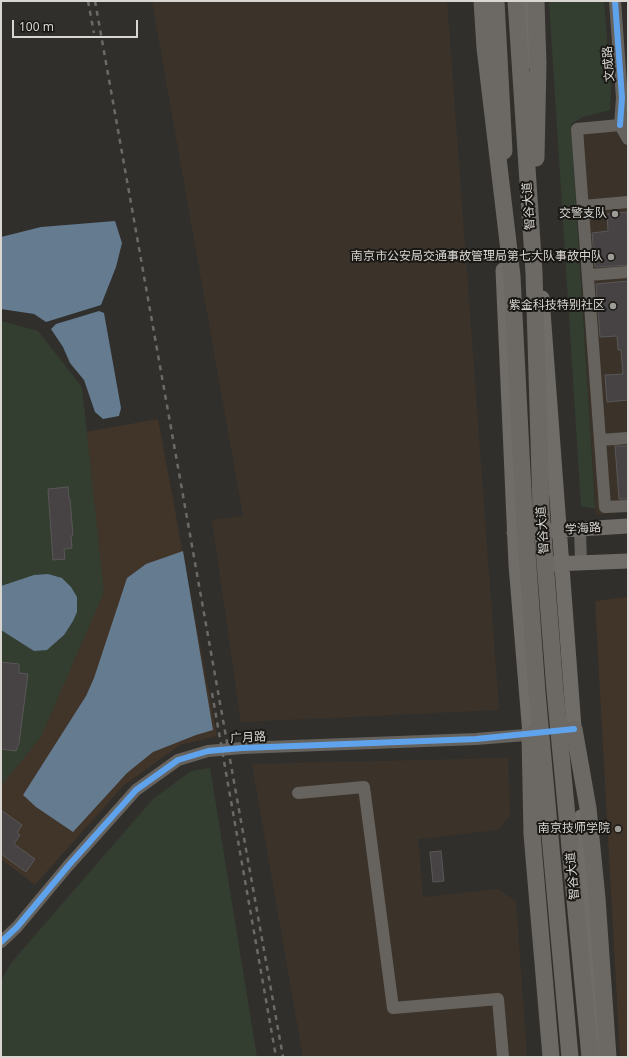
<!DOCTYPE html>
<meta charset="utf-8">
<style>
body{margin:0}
#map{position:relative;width:629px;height:1058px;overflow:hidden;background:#312f2c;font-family:"Noto Sans",sans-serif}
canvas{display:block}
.frame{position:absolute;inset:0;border:2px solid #d9d6d1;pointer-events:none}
.scale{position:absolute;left:12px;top:20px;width:126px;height:18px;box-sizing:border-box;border:2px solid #d9d6d1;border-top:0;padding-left:5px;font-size:12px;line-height:14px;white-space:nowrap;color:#d9d6d1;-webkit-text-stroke:3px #1a1815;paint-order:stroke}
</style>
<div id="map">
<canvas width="629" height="1058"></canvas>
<div class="frame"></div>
<div class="scale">100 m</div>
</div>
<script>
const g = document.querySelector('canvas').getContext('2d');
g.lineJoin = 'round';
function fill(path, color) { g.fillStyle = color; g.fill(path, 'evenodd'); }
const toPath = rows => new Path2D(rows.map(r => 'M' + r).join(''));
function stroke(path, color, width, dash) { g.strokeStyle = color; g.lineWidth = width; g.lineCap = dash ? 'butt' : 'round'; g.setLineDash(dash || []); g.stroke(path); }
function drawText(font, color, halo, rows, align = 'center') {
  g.font = font + ' "Noto Sans","Noto Sans SC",sans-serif'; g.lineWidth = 4; g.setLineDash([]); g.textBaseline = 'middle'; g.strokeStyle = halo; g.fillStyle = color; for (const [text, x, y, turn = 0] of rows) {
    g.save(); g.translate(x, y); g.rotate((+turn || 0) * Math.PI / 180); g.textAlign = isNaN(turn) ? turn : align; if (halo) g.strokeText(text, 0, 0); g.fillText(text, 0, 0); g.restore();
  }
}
fill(toPath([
 [152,1,447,1,499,710,241,722,212,520,243,516],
 [613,121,628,146,628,512,596,515,572,124],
 [508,758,510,816,498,830,418,839,423,897,499,889,516,902,527,1057,303,1057,252,764]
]), '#3b3329');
fill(toPath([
 [158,419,217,736,180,745,123,786,35,885,1,859,1,447],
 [628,597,628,1057,620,1057,595,601]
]), '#413428');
fill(toPath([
 [549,1,604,1,611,89,610,110,583,117,571,124,595,508,590,508,581,506],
 [1,321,38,331,82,387,104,592,41,737,1,786],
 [210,768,257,1057,1,1057,1,981,11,963,153,799,191,771]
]), '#333e30');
fill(toPath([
 [115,221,122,243,116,267,101,305,46,322,34,314,1,309,1,237,41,227],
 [99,311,104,313,121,408,119,416,103,419,95,412,84,380,70,363,63,347,51,329,56,324],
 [183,551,213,730,196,735,153,752,127,773,73,832,36,807,23,795,86,696,94,678,127,578,146,564],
 [48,574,62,578,71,587,77,597,77,612,73,621,64,635,47,650,34,651,1,630,1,586,34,575]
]), '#647b90');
const building = toPath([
 [627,212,628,265,595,267,592,233,608,231,607,214,627,212],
 [628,281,628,400,607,402,605,375,623,374,621,350,618,350,617,336,600,337,596,284,628,281],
 [615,446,628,446,628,499,619,499,615,446],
 [68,487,69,499,70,499,73,535,71,536,72,548,64,549,65,559,53,560,48,489,68,487],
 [1,662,19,664,19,673,28,674,19,743,16,751,1,749,1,662],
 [1,810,22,825,17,833,20,835,14,844,35,859,26,872,1,854,1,810],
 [441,851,444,881,433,882,430,852,441,851]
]);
fill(building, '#474345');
stroke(building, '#595757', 1);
stroke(toPath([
 [625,121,620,125,628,139],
 [583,206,628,202],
 [588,275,628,272],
 [628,438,600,440,605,507,628,506],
 [600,440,577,129,620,125,622,98,615,1],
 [580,529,581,563],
 [298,793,364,787,393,1008,498,999,503,1057],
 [1,942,17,927,68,866,136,790,178,760,208,751,242,748,476,739,538,734]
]), '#66635f', 12);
stroke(toPath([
 [525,1,528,61],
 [503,270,516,565,531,747],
 [542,298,575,741],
 [514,533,628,526],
 [553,564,628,561],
 [581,817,600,1057]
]), '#706c68', 15);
stroke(toPath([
 [496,1,504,151],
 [574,729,588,808,597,898,608,1057],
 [530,735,532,834,551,1057]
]), '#6c6863', 17);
stroke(toPath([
 [88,1,94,33],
 [95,1,283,1057],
 [212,693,276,1057]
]), '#6c6a67', 2.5, [5, 5]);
stroke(toPath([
 [482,1,485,48,512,276,524,511,537,692,570,1057],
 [516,1,534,273,541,509,555,691,590,1057],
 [536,158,538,64,536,1]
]), '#6c6863', 17);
stroke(toPath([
 [615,1,622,98,620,125],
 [1,942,17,927,68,866,136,790,178,760,208,751,242,748,476,739,574,729]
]), '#60a3ed', 6);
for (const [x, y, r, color] of [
 [615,214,4,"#9e9c97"],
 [611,257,4,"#9e9c97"],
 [613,306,4,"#9e9c97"],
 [618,829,4,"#9e9c97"]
]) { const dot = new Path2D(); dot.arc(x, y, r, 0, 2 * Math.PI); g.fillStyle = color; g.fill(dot); stroke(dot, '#1a1815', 1.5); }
drawText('12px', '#d9d6d1', '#1a1815', [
 ["文成路",609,64,-94],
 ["智谷大道",529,206,-94],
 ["学海路",583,529,-4],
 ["智谷大道",543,530,-94],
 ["广月路",248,738,-3],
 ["智谷大道",573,876,-95]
]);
drawText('12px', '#d9d6d1', '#1a1815', [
 ["交警支队",607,214],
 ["南京市公安局交通事故管理局第七大队事故中队",603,257],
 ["紫金科技特别社区",605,306],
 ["南京技师学院",610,829]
], 'right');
</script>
